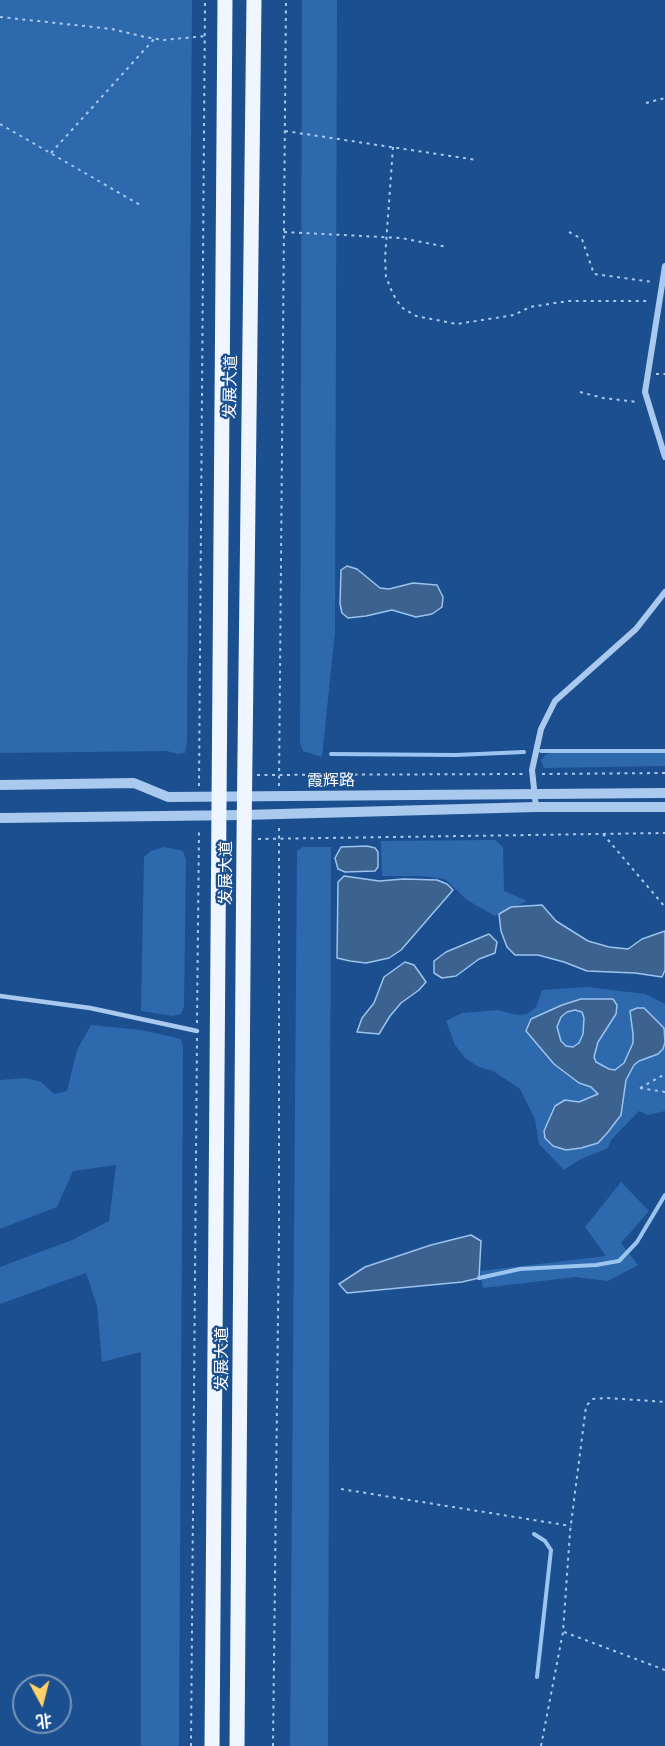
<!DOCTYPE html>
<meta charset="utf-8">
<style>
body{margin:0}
#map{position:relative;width:665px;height:1746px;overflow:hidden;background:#1b4f8f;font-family:Rubik,"Noto Sans SC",sans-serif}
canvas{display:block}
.north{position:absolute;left:12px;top:1674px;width:60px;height:60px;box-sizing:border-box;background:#1b4f8f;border:2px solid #7695bc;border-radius:50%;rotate:173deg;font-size:16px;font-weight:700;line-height:24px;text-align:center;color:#fff}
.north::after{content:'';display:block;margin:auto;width:21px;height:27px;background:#ffd166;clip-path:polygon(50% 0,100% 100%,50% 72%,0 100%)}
</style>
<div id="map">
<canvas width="665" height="1746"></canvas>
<div class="north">北</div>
</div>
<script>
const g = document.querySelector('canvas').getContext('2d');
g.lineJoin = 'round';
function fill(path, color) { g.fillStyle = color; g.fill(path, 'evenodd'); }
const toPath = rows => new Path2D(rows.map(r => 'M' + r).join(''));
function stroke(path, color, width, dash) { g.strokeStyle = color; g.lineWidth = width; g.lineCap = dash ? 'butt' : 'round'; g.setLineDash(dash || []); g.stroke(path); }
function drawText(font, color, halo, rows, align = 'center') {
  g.font = font + ' Rubik,"Noto Sans SC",sans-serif'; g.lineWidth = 4.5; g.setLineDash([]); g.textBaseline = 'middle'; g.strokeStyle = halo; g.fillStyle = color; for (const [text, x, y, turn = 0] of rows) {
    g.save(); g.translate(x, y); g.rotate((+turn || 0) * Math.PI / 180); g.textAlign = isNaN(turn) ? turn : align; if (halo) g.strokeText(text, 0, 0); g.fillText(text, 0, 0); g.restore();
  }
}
fill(toPath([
 [0,0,192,0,187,742,185,753,178,754,167,751,0,753],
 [302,0,337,0,335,631,322,757,303,751,300,743],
 [665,750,665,766,544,768,541,761,545,755,554,751],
 [495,840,503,847,504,891,527,901,495,916,467,900,445,879,422,876,382,876,381,841],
 [164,847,183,851,186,860,184,1006,181,1014,173,1016,141,1011,144,857,151,851],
 [303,847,331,847,328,1746,290,1746,297,851],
 [587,987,645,994,665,1004,665,1111,648,1115,639,1111,611,1140,608,1148,579,1160,564,1170,539,1144,535,1119,520,1089,493,1071,479,1067,465,1058,455,1045,446,1021,462,1013,498,1010,517,1015,527,1014,536,1007,542,990],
 [91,1025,141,1030,181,1039,183,1046,179,1746,141,1746,141,1352,102,1362,97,1306,86,1273,0,1304,0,1267,72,1240,109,1221,116,1165,73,1171,57,1207,0,1229,0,1080,26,1078,41,1082,54,1094,67,1091,77,1050],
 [621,1182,649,1211,621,1243,638,1265,608,1281,575,1277,483,1288,480,1271,606,1256,585,1227]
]), '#2e69ad');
const water = toPath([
 [347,566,357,569,380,588,389,589,413,583,437,585,443,597,442,607,432,614,416,617,392,610,366,616,348,618,342,613,340,604,341,570,347,566],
 [367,846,375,848,378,852,378,867,375,871,345,872,338,869,335,858,341,847,367,846],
 [344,876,379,881,404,879,437,880,447,884,453,890,401,950,389,958,366,963,350,961,337,958,338,882,344,876],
 [542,905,556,921,588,941,609,947,628,949,642,939,665,931,665,970,662,977,635,973,587,971,564,962,538,955,515,955,507,947,501,931,499,914,511,907,542,905],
 [489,934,497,942,495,953,479,959,456,976,442,978,434,973,434,961,446,952,489,934],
 [405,962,414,965,426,982,419,990,401,1003,390,1016,379,1034,357,1032,362,1018,374,1003,384,977,405,962],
 [581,999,613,999,617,1005,616,1014,598,1042,594,1057,596,1062,609,1069,615,1070,624,1063,633,1043,633,1034,630,1011,637,1008,644,1008,664,1028,665,1042,663,1049,658,1054,639,1061,634,1065,626,1080,621,1115,608,1132,598,1143,581,1148,566,1150,553,1146,545,1138,544,1131,555,1106,565,1100,579,1102,598,1094,591,1087,579,1083,554,1064,526,1031,531,1019,562,1005,581,999],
 [575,1010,582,1012,584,1018,583,1034,579,1043,573,1047,566,1046,561,1041,557,1027,561,1017,567,1012,575,1010],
 [471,1235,481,1241,479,1278,462,1282,347,1293,339,1284,365,1267,431,1245,471,1235]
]);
fill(water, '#3c6290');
stroke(water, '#9cc4f0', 1.5);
stroke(toPath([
 [541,751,665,751],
 [331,754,456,755,524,752],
 [479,1278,520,1269,596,1265,619,1261,637,1242,665,1195],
 [534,1534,545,1541,551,1550,537,1677]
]), '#9cc4f0', 4);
stroke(toPath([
 [0,17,112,29,145,37,164,40,205,36],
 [646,103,665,98],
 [0,124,142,206],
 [285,131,477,160],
 [393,147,385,258,386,277,393,294,401,307,416,316,457,324,514,315,530,307,568,301,650,301],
 [51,153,155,38],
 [284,232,401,238,447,247],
 [569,232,582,239,594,274,653,282],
 [656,374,665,374],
 [580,392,603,398,637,402],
 [542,774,665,773],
 [257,775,524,774],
 [199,786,205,0],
 [279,786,286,0],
 [603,834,665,907],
 [258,839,665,833],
 [197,1023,199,828],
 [640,1088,665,1074],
 [640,1088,665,1092],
 [341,1489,571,1526],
 [564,1632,665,1670],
 [191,1746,197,1038],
 [273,1746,279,1233,279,825],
 [541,1746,563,1632,570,1532,586,1406,593,1399,607,1398,665,1402]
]), '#a9c9ee', 2, [3, 4.5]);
stroke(toPath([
 [0,996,90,1008,197,1031]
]), '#a9c9ee', 4.5);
stroke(toPath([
 [665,266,645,392,665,457],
 [536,807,532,770,541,729,555,701,636,629,665,592]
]), '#a9c9ee', 6);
stroke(toPath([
 [0,785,134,783,168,797,665,793],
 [0,818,244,815,536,807,665,807]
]), '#a9c9ee', 10);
stroke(toPath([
 [212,1746,225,0],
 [237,1746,244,839,254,0]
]), '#f0f6ff', 15);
drawText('16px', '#fff', '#1b4f8f', [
 ["发展大道",231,387,-89],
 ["霞辉路",331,781,-1],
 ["发展大道",226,873,-90],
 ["发展大道",222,1359,-90]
]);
</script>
